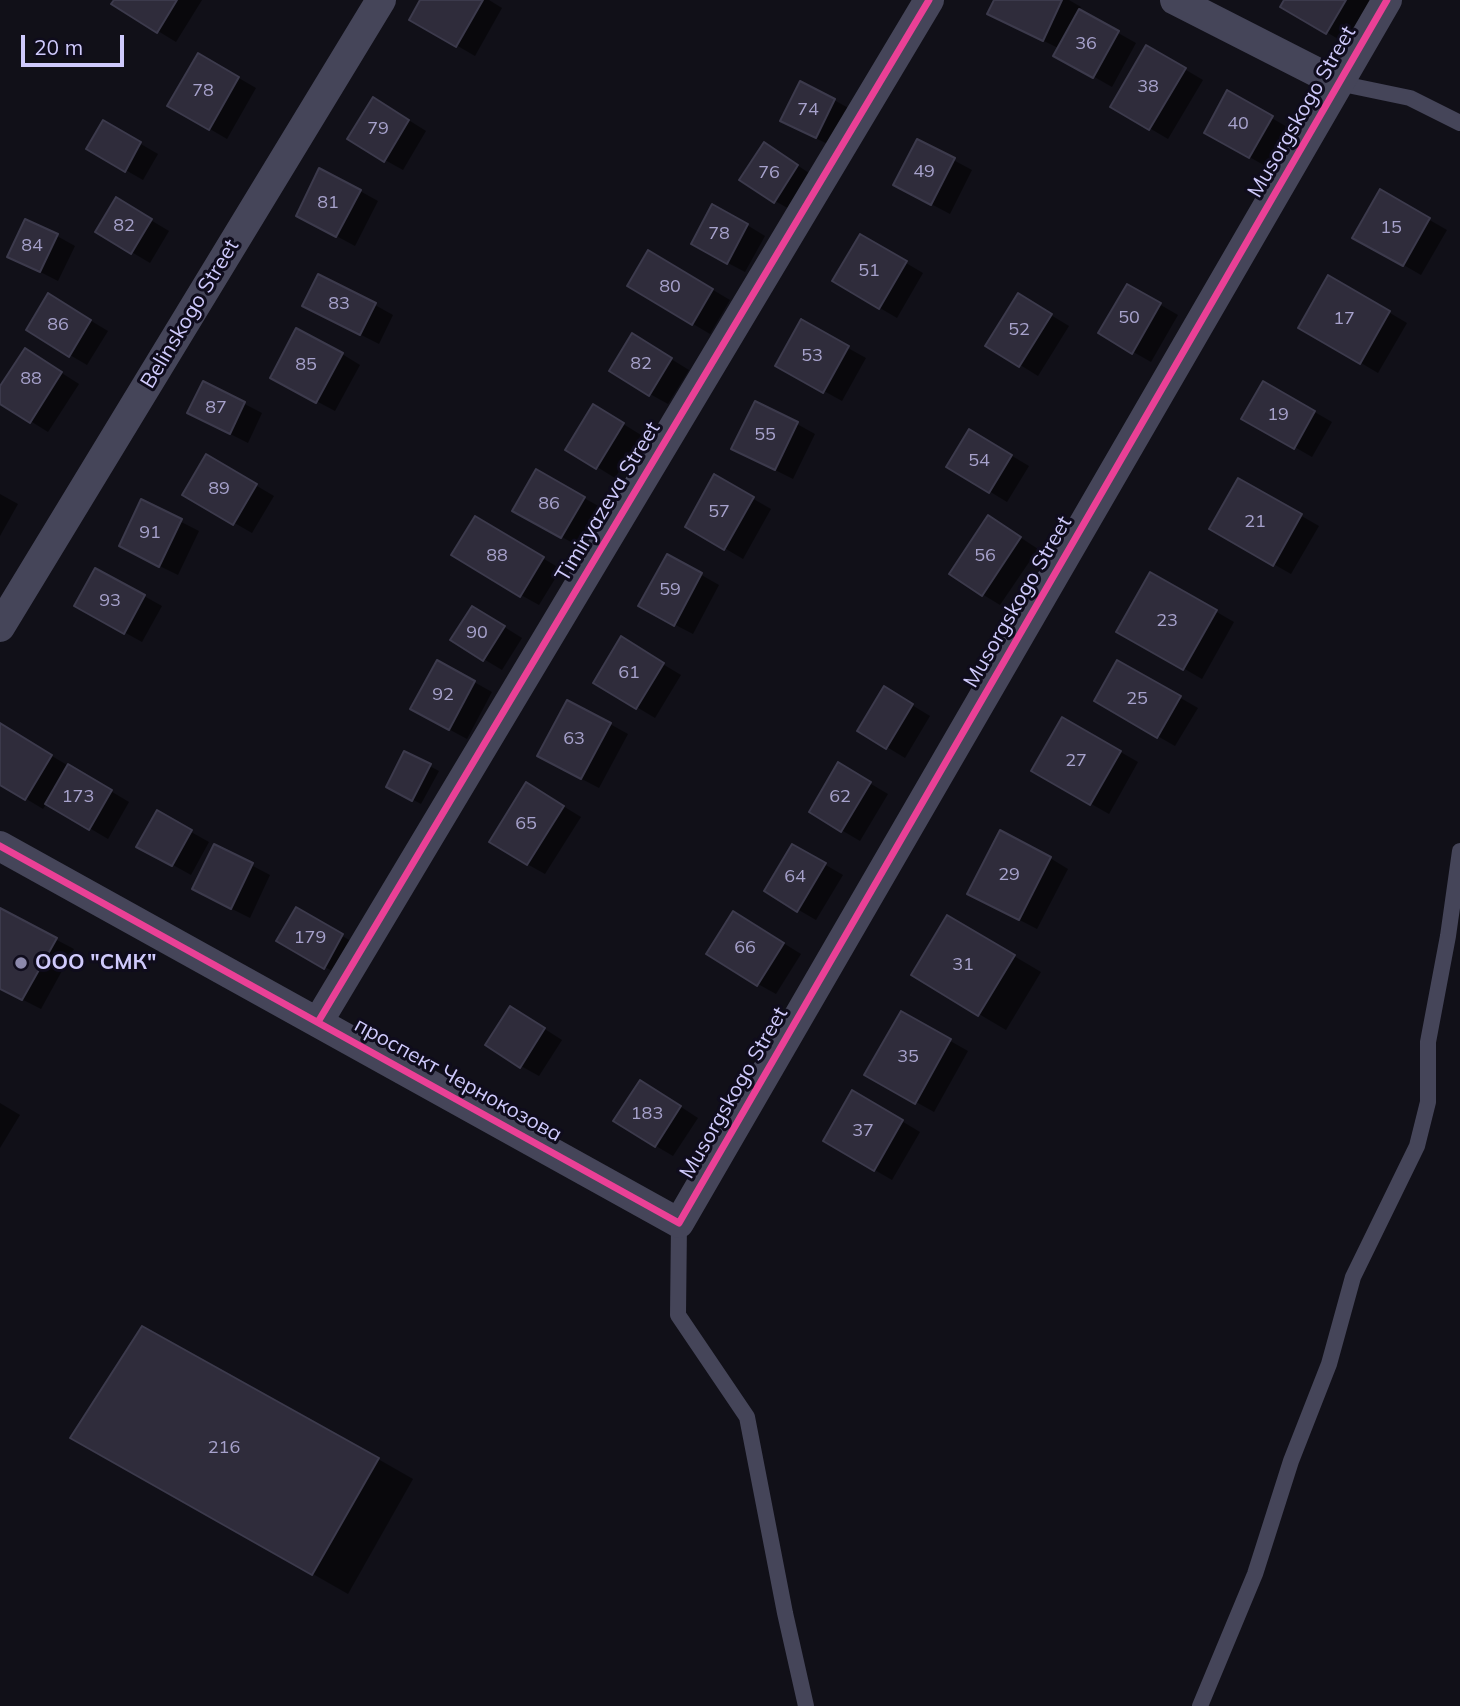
<!DOCTYPE html>
<meta charset="utf-8">
<style>
body{margin:0}
#map{position:relative;width:1460px;height:1706px;overflow:hidden;background:#111018;font-family:Mulish,sans-serif}
canvas{display:block}
.scale{position:absolute;left:21px;top:35px;width:103px;height:32px;box-sizing:border-box;border:4px solid #cfcafc;border-top:0;padding-left:9px;font-size:21px;line-height:24px;white-space:nowrap;color:#cfcafc;-webkit-text-stroke:5px #0f0c1c;paint-order:stroke}
</style>
<div id="map">
<canvas width="1460" height="1706"></canvas>
<div class="scale">20 m</div>
</div>
<script>
const g = document.querySelector('canvas').getContext('2d');
g.lineJoin = 'round';
function fill(path, color) { g.fillStyle = color; g.fill(path, 'evenodd'); }
const toPath = rows => new Path2D(rows.map(r => 'M' + r).join(''));
function stroke(path, color, width, dash) { g.strokeStyle = color; g.lineWidth = width; g.lineCap = dash ? 'butt' : 'round'; g.setLineDash(dash || []); g.stroke(path); }
function drawText(font, color, halo, rows, align = 'center') {
  g.font = font + ' Mulish,sans-serif'; g.lineWidth = 6; g.setLineDash([]); g.textBaseline = 'middle'; g.strokeStyle = halo; g.fillStyle = color; for (const [text, x, y, turn = 0] of rows) {
    g.save(); g.translate(x, y); g.rotate((+turn || 0) * Math.PI / 180); g.textAlign = isNaN(turn) ? turn : align; if (halo) g.strokeText(text, 0, 0); g.fillText(text, 0, 0); g.restore();
  }
}
fill(toPath([
 [116,0,202,0,176,42,158,31],
 [422,0,489,0,502,8,475,56,411,19],
 [996,0,1069,0,1081,7,1079,11,1136,43,1112,87,1056,55,1060,49,990,14],
 [1286,0,1370,0,1345,43,1282,6],
 [1147,47,1203,80,1168,139,1112,106],
 [199,55,256,88,227,139,169,105],
 [1228,93,1289,128,1267,167,1206,132],
 [834,100,852,110,834,147,801,131],
 [391,109,426,131,403,170,385,160],
 [103,122,158,154,143,180,89,149],
 [918,141,972,170,950,214,914,195],
 [782,155,815,177,793,211,775,201],
 [360,191,378,201,355,246,316,225],
 [1381,192,1447,230,1421,275,1355,237],
 [117,200,169,231,150,263,98,232],
 [747,225,765,236,745,272,711,254],
 [57,236,75,246,58,281,9,256],
 [860,236,923,273,897,318,834,281],
 [649,252,730,300,710,334,629,286],
 [1329,277,1407,323,1378,373,1300,327],
 [1128,286,1178,315,1151,362,1100,333],
 [48,295,108,331,87,365,70,355],
 [375,305,393,315,379,344,322,315],
 [1036,306,1069,326,1038,376,988,345],
 [801,322,866,358,842,401,777,365],
 [650,346,689,370,668,404,650,394],
 [342,354,360,365,335,411,290,387],
 [43,361,79,384,48,432,0,402,0,390],
 [204,383,262,413,248,443,189,413],
 [1264,383,1332,422,1312,457,1244,418],
 [612,417,641,435,615,478,568,449],
 [797,424,815,434,793,479,751,458],
 [970,431,1029,466,1007,502,948,466],
 [206,456,274,496,252,533,184,494],
 [537,472,602,508,580,547,515,511],
 [715,477,771,509,743,559,687,526],
 [1239,480,1319,526,1291,574,1212,529],
 [0,494,18,504,0,536],
 [142,502,199,531,178,575,139,556],
 [475,518,561,569,539,605,521,595],
 [1006,528,1038,549,1000,605,982,594],
 [668,556,719,585,693,634,658,616],
 [1151,574,1234,622,1202,679,1119,631],
 [144,596,162,606,142,642,77,606],
 [490,618,522,638,502,670,452,640],
 [621,639,681,675,655,718,595,682],
 [438,662,492,692,467,739,430,719],
 [1118,662,1198,708,1175,746,1096,701],
 [902,699,930,716,905,758,859,730],
 [1063,719,1138,762,1109,814,1033,771],
 [610,724,628,734,599,788,557,766],
 [0,725,129,802,108,839,47,803,43,809,0,783],
 [405,753,439,771,421,804,388,786],
 [839,765,888,794,860,841,811,812],
 [545,795,581,817,545,874,527,864],
 [157,813,209,842,191,875,157,856],
 [215,846,270,875,250,918,212,899],
 [793,846,843,875,816,920,766,891],
 [1050,858,1068,869,1037,929,987,903],
 [0,910,74,949,41,1009,0,988],
 [296,910,360,946,343,977,278,941],
 [948,917,1041,972,1006,1030,913,975],
 [751,923,801,954,776,994,758,984],
 [901,1013,968,1051,934,1112,866,1074],
 [529,1019,562,1040,539,1076,521,1066],
 [658,1092,698,1118,673,1156,656,1146],
 [853,1092,920,1132,892,1180,825,1141],
 [0,1103,20,1115,0,1148],
 [73,1437,378,1459,413,1479,348,1594]
]), '#0007');
const building = toPath([
 [114,0,177,0,157,33,111,4,114,0],
 [420,0,483,0,456,47,409,20,420,0],
 [994,0,1062,0,1043,41,987,14,994,0],
 [1284,0,1346,0,1326,34,1280,7,1284,0],
 [1079,9,1119,31,1093,78,1053,56,1079,9],
 [1146,45,1186,68,1149,130,1110,107,1146,45],
 [198,53,239,77,209,130,167,106,198,53],
 [800,81,835,99,816,138,780,121,800,81],
 [1227,90,1273,116,1249,158,1204,133,1227,90],
 [373,97,409,120,384,162,347,139,373,97],
 [103,120,141,142,125,172,86,149,103,120],
 [917,139,955,158,931,205,893,185,917,139],
 [764,142,798,165,774,203,739,180,764,142],
 [319,168,361,190,336,237,296,216,319,168],
 [1380,189,1430,218,1403,266,1352,238,1380,189],
 [116,197,152,219,131,254,95,232,116,197],
 [712,204,748,224,727,264,691,244,712,204],
 [25,219,58,234,40,272,7,257,25,219],
 [860,234,907,261,879,309,832,281,860,234],
 [648,250,713,289,692,325,627,286,648,250],
 [318,274,376,303,360,335,302,306,318,274],
 [1328,275,1390,311,1360,364,1298,328,1328,275],
 [1127,284,1161,303,1132,354,1098,333,1127,284],
 [48,293,91,320,69,357,26,330,48,293],
 [1018,293,1052,314,1019,367,985,346,1018,293],
 [801,319,849,346,823,393,775,366,801,319],
 [296,328,343,353,316,403,270,378,296,328],
 [632,333,672,358,649,396,609,371,632,333],
 [25,348,62,372,30,423,0,404,0,386,25,348],
 [203,381,245,402,230,434,187,413,203,381],
 [1263,381,1315,411,1294,449,1241,419,1263,381],
 [755,401,798,422,775,470,731,449,755,401],
 [593,404,624,423,596,469,565,450,593,404],
 [969,429,1012,455,989,493,946,467,969,429],
 [206,454,257,484,233,525,182,495,206,454],
 [536,469,585,497,561,538,512,511,536,469],
 [714,474,754,497,724,550,685,527,714,474],
 [1238,478,1302,514,1273,566,1209,529,1238,478],
 [141,499,182,519,159,567,119,546,141,499],
 [988,515,1021,537,982,596,949,574,988,515],
 [475,516,544,557,520,597,451,555,475,516],
 [667,554,702,573,674,626,638,606,667,554],
 [95,568,145,595,124,634,74,606,95,568],
 [1150,572,1217,610,1183,670,1116,632,1150,572],
 [472,606,505,626,483,661,450,640,472,606],
 [621,636,664,663,636,709,593,683,621,636],
 [437,660,475,681,449,730,410,709,437,660],
 [1117,660,1181,696,1157,738,1094,701,1117,660],
 [884,686,913,704,886,749,857,731,884,686],
 [567,700,611,723,581,779,537,756,567,700],
 [1062,717,1121,751,1090,805,1031,771,1062,717],
 [0,723,52,755,25,800,0,785,0,723],
 [404,751,431,764,412,801,386,787,404,751],
 [838,762,871,782,841,832,809,812,838,762],
 [68,764,112,790,89,830,45,804,68,764],
 [526,782,564,806,527,865,489,842,526,782],
 [157,810,192,830,172,866,136,847,157,810],
 [1000,830,1051,857,1019,920,967,894,1000,830],
 [214,844,253,863,231,909,192,889,214,844],
 [792,844,826,863,797,912,764,891,792,844],
 [296,907,343,934,324,969,276,941,296,907],
 [0,908,57,938,22,1000,0,989,0,908],
 [733,911,784,943,757,986,706,954,733,911],
 [947,915,1015,955,978,1016,911,975,947,915],
 [510,1006,545,1028,520,1068,485,1045,510,1006],
 [901,1011,951,1039,915,1104,864,1075,901,1011],
 [640,1080,681,1106,655,1147,613,1121,640,1080],
 [852,1090,903,1120,874,1171,823,1141,852,1090],
 [142,1326,379,1458,312,1575,70,1438,142,1326]
]);
fill(building, '#2f2c3b');
stroke(building, '#3c3a4c', 2);
stroke(toPath([
 [1338,83,1410,98,1460,123],
 [679,1223,678,1315,747,1417,785,1613,806,1706],
 [1200,1706,1255,1574,1291,1461,1329,1364,1353,1277,1417,1146,1428,1102,1428,1042,1448,936,1460,851]
]), '#454559', 16);
stroke(toPath([
 [1175,0,1338,83],
 [0,627,381,0],
 [0,846,679,1223,1387,0],
 [318,1022,929,0]
]), '#454559', 30);
stroke(toPath([
 [0,846,679,1223,1387,0],
 [318,1022,929,0]
]), '#ea4096', 7);
for (const [x, y, r, color] of [
 [21,963,7,"#8c89ac"]
]) { const dot = new Path2D(); dot.arc(x, y, r, 0, 2 * Math.PI); g.fillStyle = color; g.fill(dot); stroke(dot, '#0f0c1c', 2.5); }
drawText('18px', '#a7a2cc', null, [
 ["36",1086,44],
 ["38",1148,87],
 ["78",203,91],
 ["74",808,110],
 ["40",1238,124],
 ["79",378,129],
 ["49",924,172],
 ["76",769,173],
 ["81",328,203],
 ["82",124,226],
 ["15",1391,228],
 ["78",719,234],
 ["84",32,246],
 ["51",869,271],
 ["80",670,287],
 ["83",339,304],
 ["50",1129,318],
 ["17",1344,319],
 ["86",58,325],
 ["52",1019,330],
 ["53",812,356],
 ["82",641,364],
 ["85",306,365],
 ["88",31,379],
 ["87",216,408],
 ["19",1278,415],
 ["55",765,435],
 ["54",979,461],
 ["89",219,489],
 ["86",549,504],
 ["57",719,512],
 ["21",1255,522],
 ["91",150,533],
 ["88",497,556],
 ["56",985,556],
 ["59",670,590],
 ["93",110,601],
 ["23",1167,621],
 ["90",477,633],
 ["61",629,673],
 ["92",443,695],
 ["25",1137,699],
 ["63",574,739],
 ["27",1076,761],
 ["173",78,797],
 ["62",840,797],
 ["65",526,824],
 ["29",1009,875],
 ["64",795,877],
 ["179",310,938],
 ["66",745,948],
 ["31",963,965],
 ["35",908,1057],
 ["183",647,1114],
 ["37",863,1131],
 ["216",224,1448]
]);
drawText('21px', '#cfcafc', '#0f0c1c', [
 ["Musorgskogo Street",1302,112,-60],
 ["Belinskogo Street",190,314,-59],
 ["Timiryazeva Street",608,502,-59],
 ["Musorgskogo Street",1018,602,-60],
 ["проспект Чернокозова",458,1080,29],
 ["Musorgskogo Street",734,1093,-60]
]);
drawText('bold 21px', '#cfcafc', '#0f0c1c', [
 ["ООО \"СМК\"",35,963]
], 'left');
</script>
